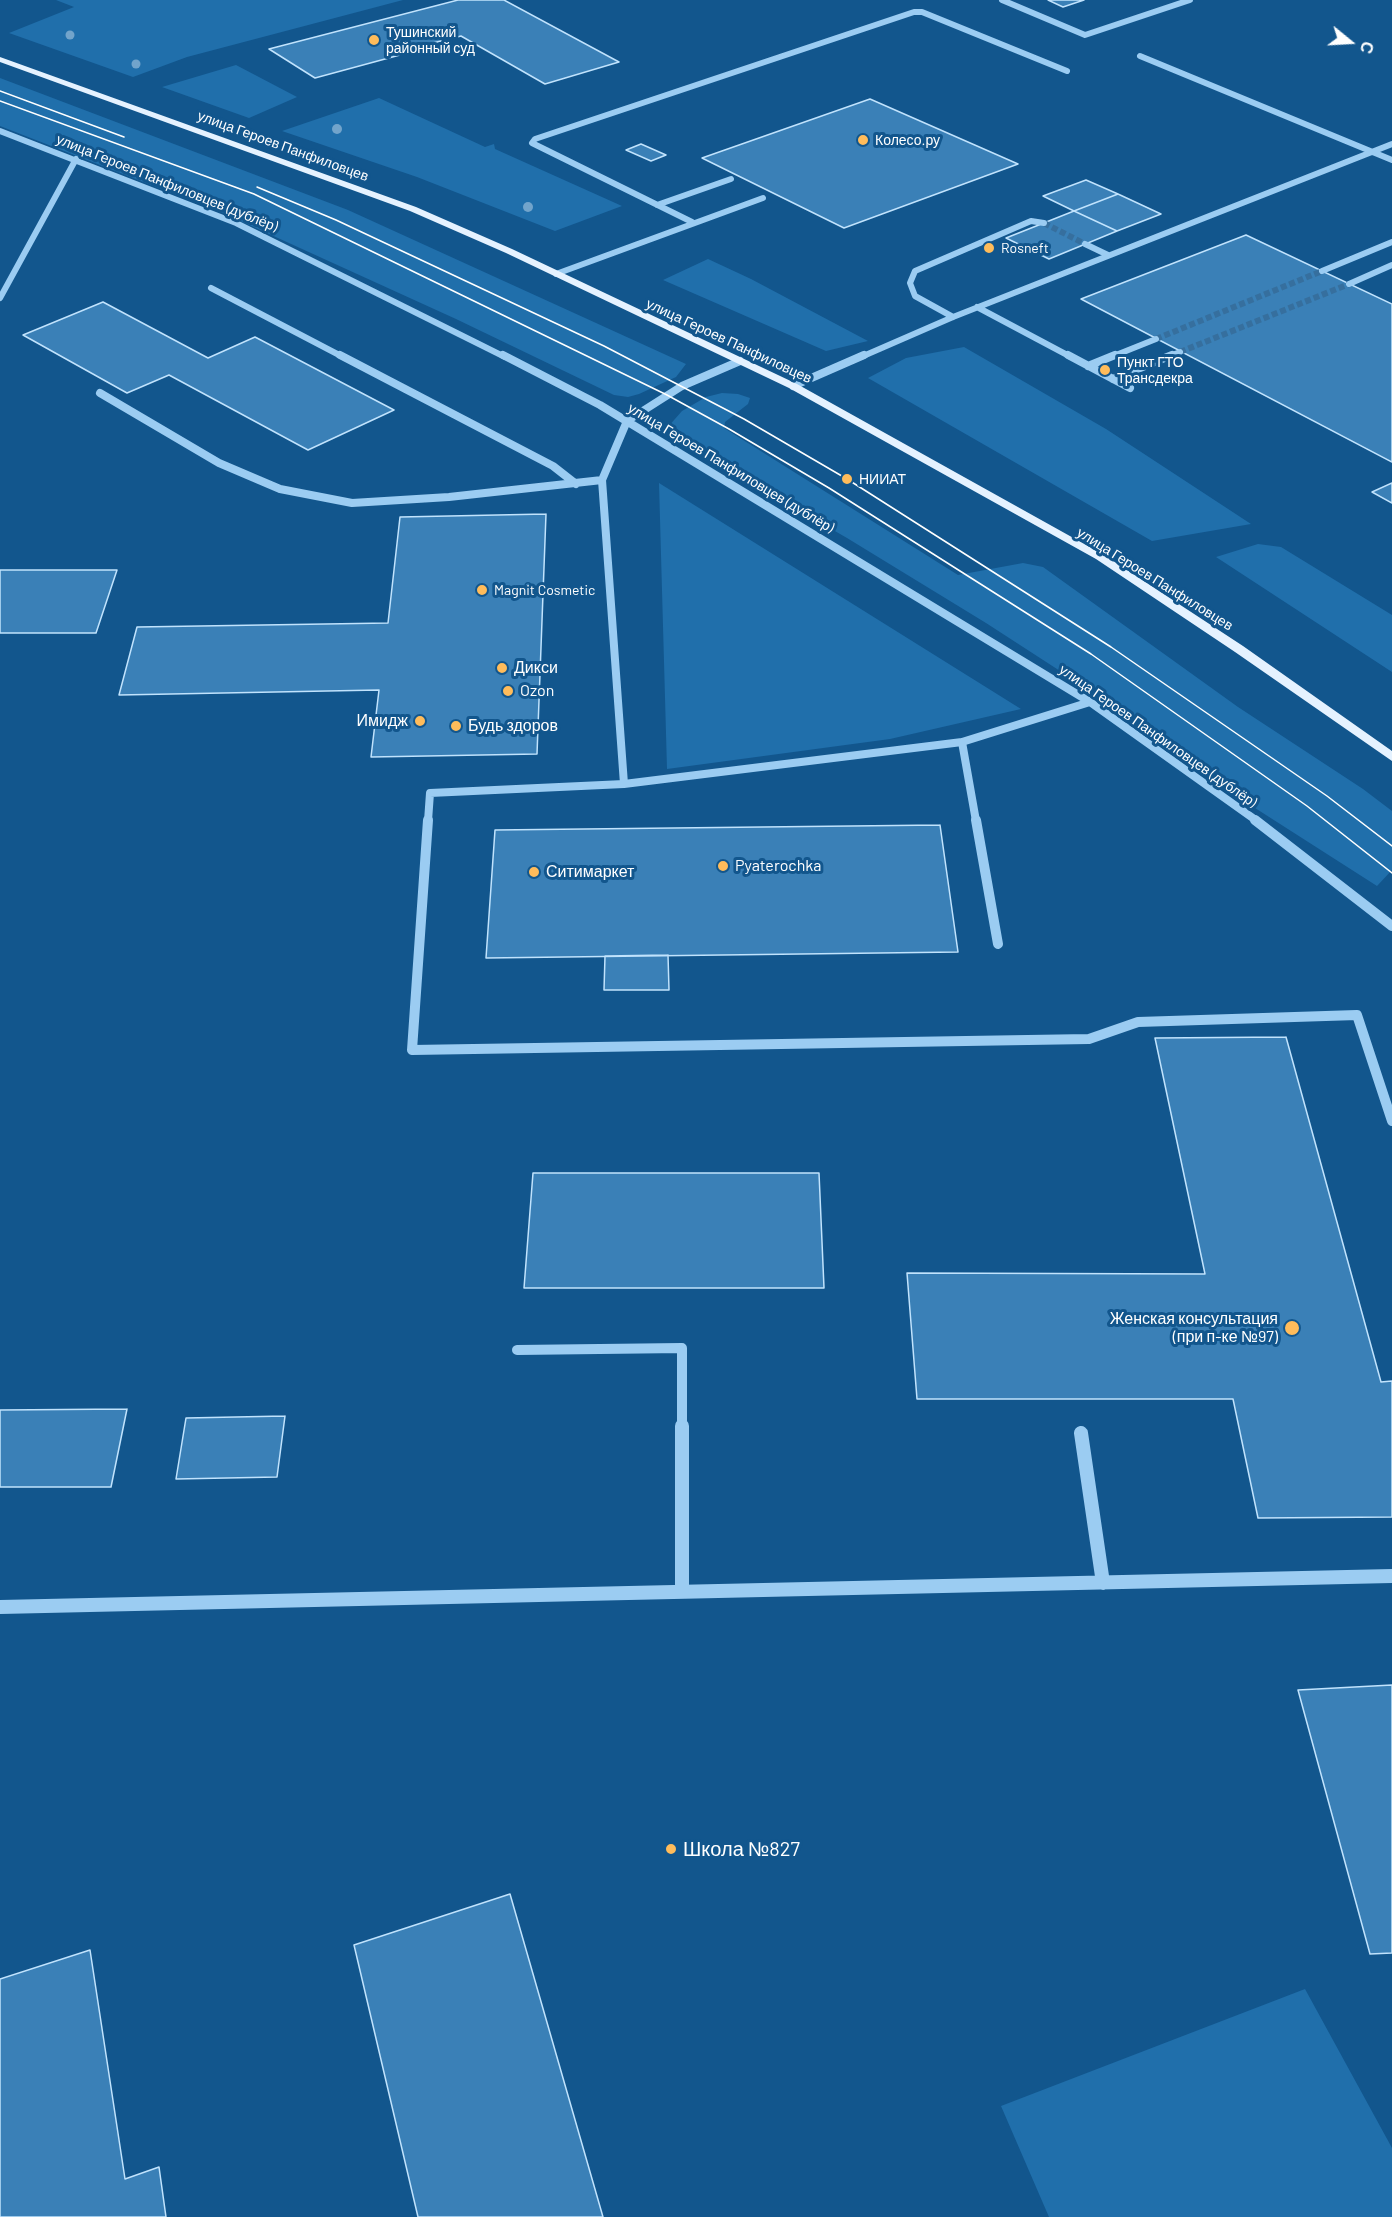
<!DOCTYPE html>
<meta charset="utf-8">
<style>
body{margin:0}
#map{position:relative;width:1392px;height:2217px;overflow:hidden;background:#12568d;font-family:Barlow,sans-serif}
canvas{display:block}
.north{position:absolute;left:1320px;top:12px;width:60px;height:60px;-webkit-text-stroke:4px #12568d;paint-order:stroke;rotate:108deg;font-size:16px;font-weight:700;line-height:24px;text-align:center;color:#fff}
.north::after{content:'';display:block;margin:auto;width:21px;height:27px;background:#fff;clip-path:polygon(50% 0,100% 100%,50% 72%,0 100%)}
</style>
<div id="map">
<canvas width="1392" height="2217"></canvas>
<div class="north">С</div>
</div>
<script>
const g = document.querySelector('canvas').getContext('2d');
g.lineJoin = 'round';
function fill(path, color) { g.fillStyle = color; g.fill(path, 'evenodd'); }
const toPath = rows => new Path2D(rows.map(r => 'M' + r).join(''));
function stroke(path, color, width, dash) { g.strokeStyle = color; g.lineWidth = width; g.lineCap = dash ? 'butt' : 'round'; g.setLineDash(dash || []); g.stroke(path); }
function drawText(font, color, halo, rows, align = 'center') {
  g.font = font + ' Barlow,sans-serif'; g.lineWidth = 6; g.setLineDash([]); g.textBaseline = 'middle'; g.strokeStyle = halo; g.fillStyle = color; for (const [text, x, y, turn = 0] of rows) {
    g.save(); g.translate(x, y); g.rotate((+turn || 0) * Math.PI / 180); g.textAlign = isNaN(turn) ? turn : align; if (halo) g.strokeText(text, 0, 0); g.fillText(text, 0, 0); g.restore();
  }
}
fill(toPath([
 [56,0,403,0,187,57,133,77,9,33,74,7],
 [236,65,297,97,249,118,162,87],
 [0,78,348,210,686,364,676,377,639,394,628,397,614,395,456,319,223,213,0,126],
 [379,98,485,147,494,144,495,149,622,206,555,231,417,177,282,131],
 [708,259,751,279,868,341,826,351,663,280],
 [964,347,1106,429,1251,524,1152,541,868,378,906,358],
 [722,393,738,394,750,398,748,404,725,422,724,428,958,575,1023,563,1043,567,1238,707,1363,789,1392,811,1392,870,1377,886,1205,776,1111,704,986,623,847,538,684,444,667,428,682,411,706,397],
 [659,483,1021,709,890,739,667,769],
 [1258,544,1281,547,1392,615,1392,672,1216,557],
 [1305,1989,1392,2148,1392,2217,1049,2217,1001,2106]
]), '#206fab');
const building = toPath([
 [458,0,504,0,619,62,545,84,461,36,429,44,433,46,315,78,269,49,458,0],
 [1048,0,1084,0,1063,7,1048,0],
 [870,99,1018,164,844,228,702,158,870,99],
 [641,144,666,155,651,161,626,150,641,144],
 [1086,180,1118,194,1074,211,1043,196,1086,180],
 [1118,194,1161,214,1117,231,1074,211,1118,194],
 [1074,211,1117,231,1049,259,1006,238,1074,211],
 [1246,235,1392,304,1392,462,1081,299,1246,235],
 [103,302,208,358,255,337,394,410,308,450,169,375,127,393,23,335,103,302],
 [1392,483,1392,503,1372,492,1392,483],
 [546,514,537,754,371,757,379,690,119,695,137,627,388,623,400,517,546,514],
 [0,570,117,570,96,633,0,633,0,570],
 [940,825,958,952,486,958,495,830,940,825],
 [668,955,669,990,604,990,605,956,668,955],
 [1286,1037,1381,1382,1392,1381,1392,1517,1258,1518,1233,1399,917,1399,907,1273,1205,1274,1155,1038,1286,1037],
 [533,1173,819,1173,824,1288,524,1288,533,1173],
 [127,1409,111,1487,0,1487,0,1410,127,1409],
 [285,1416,277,1477,176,1479,186,1418,285,1416],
 [1392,1685,1392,1953,1370,1954,1298,1690,1392,1685],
 [510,1894,603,2217,418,2217,354,1945,510,1894],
 [90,1950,125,2179,159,2167,166,2217,0,2217,0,1979,90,1950]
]);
fill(building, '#3a80b7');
stroke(building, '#c1e3fd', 1.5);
stroke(toPath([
 [1044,223,1085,244],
 [1156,339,1322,271],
 [1180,352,1349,284]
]), '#366f9e', 6, [6, 3]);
stroke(toPath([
 [1002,0,1085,35,1190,0],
 [1140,56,1392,160],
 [0,131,236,223,505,357],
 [657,205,731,179],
 [692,222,532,143,535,139,914,12,922,12,1067,71],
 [1085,244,1108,255],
 [1322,271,1392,242],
 [556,274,763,198],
 [1349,284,1392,265],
 [211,288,343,357],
 [0,298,76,159],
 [977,307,1071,357],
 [953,317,915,296,910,283,915,271,1031,221,1044,223],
 [861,357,953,317,1392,144],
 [1111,357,1156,339],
 [1168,357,1180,352]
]), '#9bccf2', 6);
stroke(toPath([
 [340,355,553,466,576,484],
 [503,355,600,405,1090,702,1257,821],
 [1068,355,1130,388],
 [740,361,682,386,627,421,602,480,624,784,962,742,1090,702],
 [1088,366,1115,355],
 [1113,379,1172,355],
 [793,386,864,355],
 [100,393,219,463,280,489,352,503,449,497,602,480],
 [962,742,976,821],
 [428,821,430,793,624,784]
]), '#9bccf2', 8);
stroke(toPath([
 [428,820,412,1050,1089,1039,1138,1022,1357,1015,1392,1121],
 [976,820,998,944],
 [1255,820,1392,926],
 [517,1350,682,1348,682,1427]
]), '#9bccf2', 10);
stroke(toPath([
 [682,1426,682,1592],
 [1081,1433,1103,1583],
 [0,1607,1392,1576]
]), '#9bccf2', 14);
fill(toPath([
 [0,57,416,207,512,249,797,384,1104,555,1243,646,1392,751,1392,761,1235,652,1096,559,789,388,506,253,410,211,0,62,0,57]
]), '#e5f2ff');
stroke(toPath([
 [0,91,124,137],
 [0,101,254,194,667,395,729,429,829,488,1091,654,1307,806,1392,873],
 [257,187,336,220,604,346,744,419,847,479,1111,647,1327,796,1392,846]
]), '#fff', 1.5);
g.fillStyle = '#72a4cb';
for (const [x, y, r] of [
 [70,35,4.5],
 [136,64,4.5],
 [337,129,5],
 [528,207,5]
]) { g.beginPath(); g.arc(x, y, r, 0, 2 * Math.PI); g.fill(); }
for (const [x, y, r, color] of [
 [374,40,6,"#ffbc5b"],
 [863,140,6,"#ffbc5b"],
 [989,248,6,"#ffbc5b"],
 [1105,370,6,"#ffbc5b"],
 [847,479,6,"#ffbc5b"],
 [482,590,6,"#ffbc5b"],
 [502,668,6,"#ffbc5b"],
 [508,691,6,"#ffbc5b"],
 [420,721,6,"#ffbc5b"],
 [456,726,6,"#ffbc5b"],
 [723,866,6,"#ffbc5b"],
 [534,872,6,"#ffbc5b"],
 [1292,1328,8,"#ffbc5b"],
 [671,1849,6,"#ffbc5b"]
]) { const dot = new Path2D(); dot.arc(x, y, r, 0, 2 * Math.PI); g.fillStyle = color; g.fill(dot); stroke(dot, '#12568d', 2); }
drawText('14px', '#fff', '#12568d', [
 ["Тушинский",386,32],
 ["районный суд",386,48],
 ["Колесо.ру",875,140],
 ["Rosneft",1001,248],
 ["Пункт ГТО",1117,362],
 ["Трансдекра",1117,378],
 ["НИИАТ",859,479],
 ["Magnit Cosmetic",494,590]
], 'left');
drawText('14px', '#fff', '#12568d', [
 ["улица Героев Панфиловцев",283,146,20],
 ["улица Героев Панфиловцев (дублёр)",167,183,22],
 ["улица Героев Панфиловцев",729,341,25],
 ["улица Героев Панфиловцев (дублёр)",731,468,31],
 ["улица Героев Панфиловцев",1155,579,32],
 ["улица Героев Панфиловцев (дублёр)",1158,736,35]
]);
drawText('16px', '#fff', '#12568d', [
 ["Дикси",514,668],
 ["Ozon",520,691],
 ["Имидж",408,721,"right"],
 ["Будь здоров",468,726],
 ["Pyaterochka",735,866],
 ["Ситимаркет",546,872],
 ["Женская консультация",1278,1319,"right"],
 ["(при п-ке №97)",1278,1337,"right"]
], 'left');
drawText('20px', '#fff', '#12568d', [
 ["Школа №827",683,1849]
], 'left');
</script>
